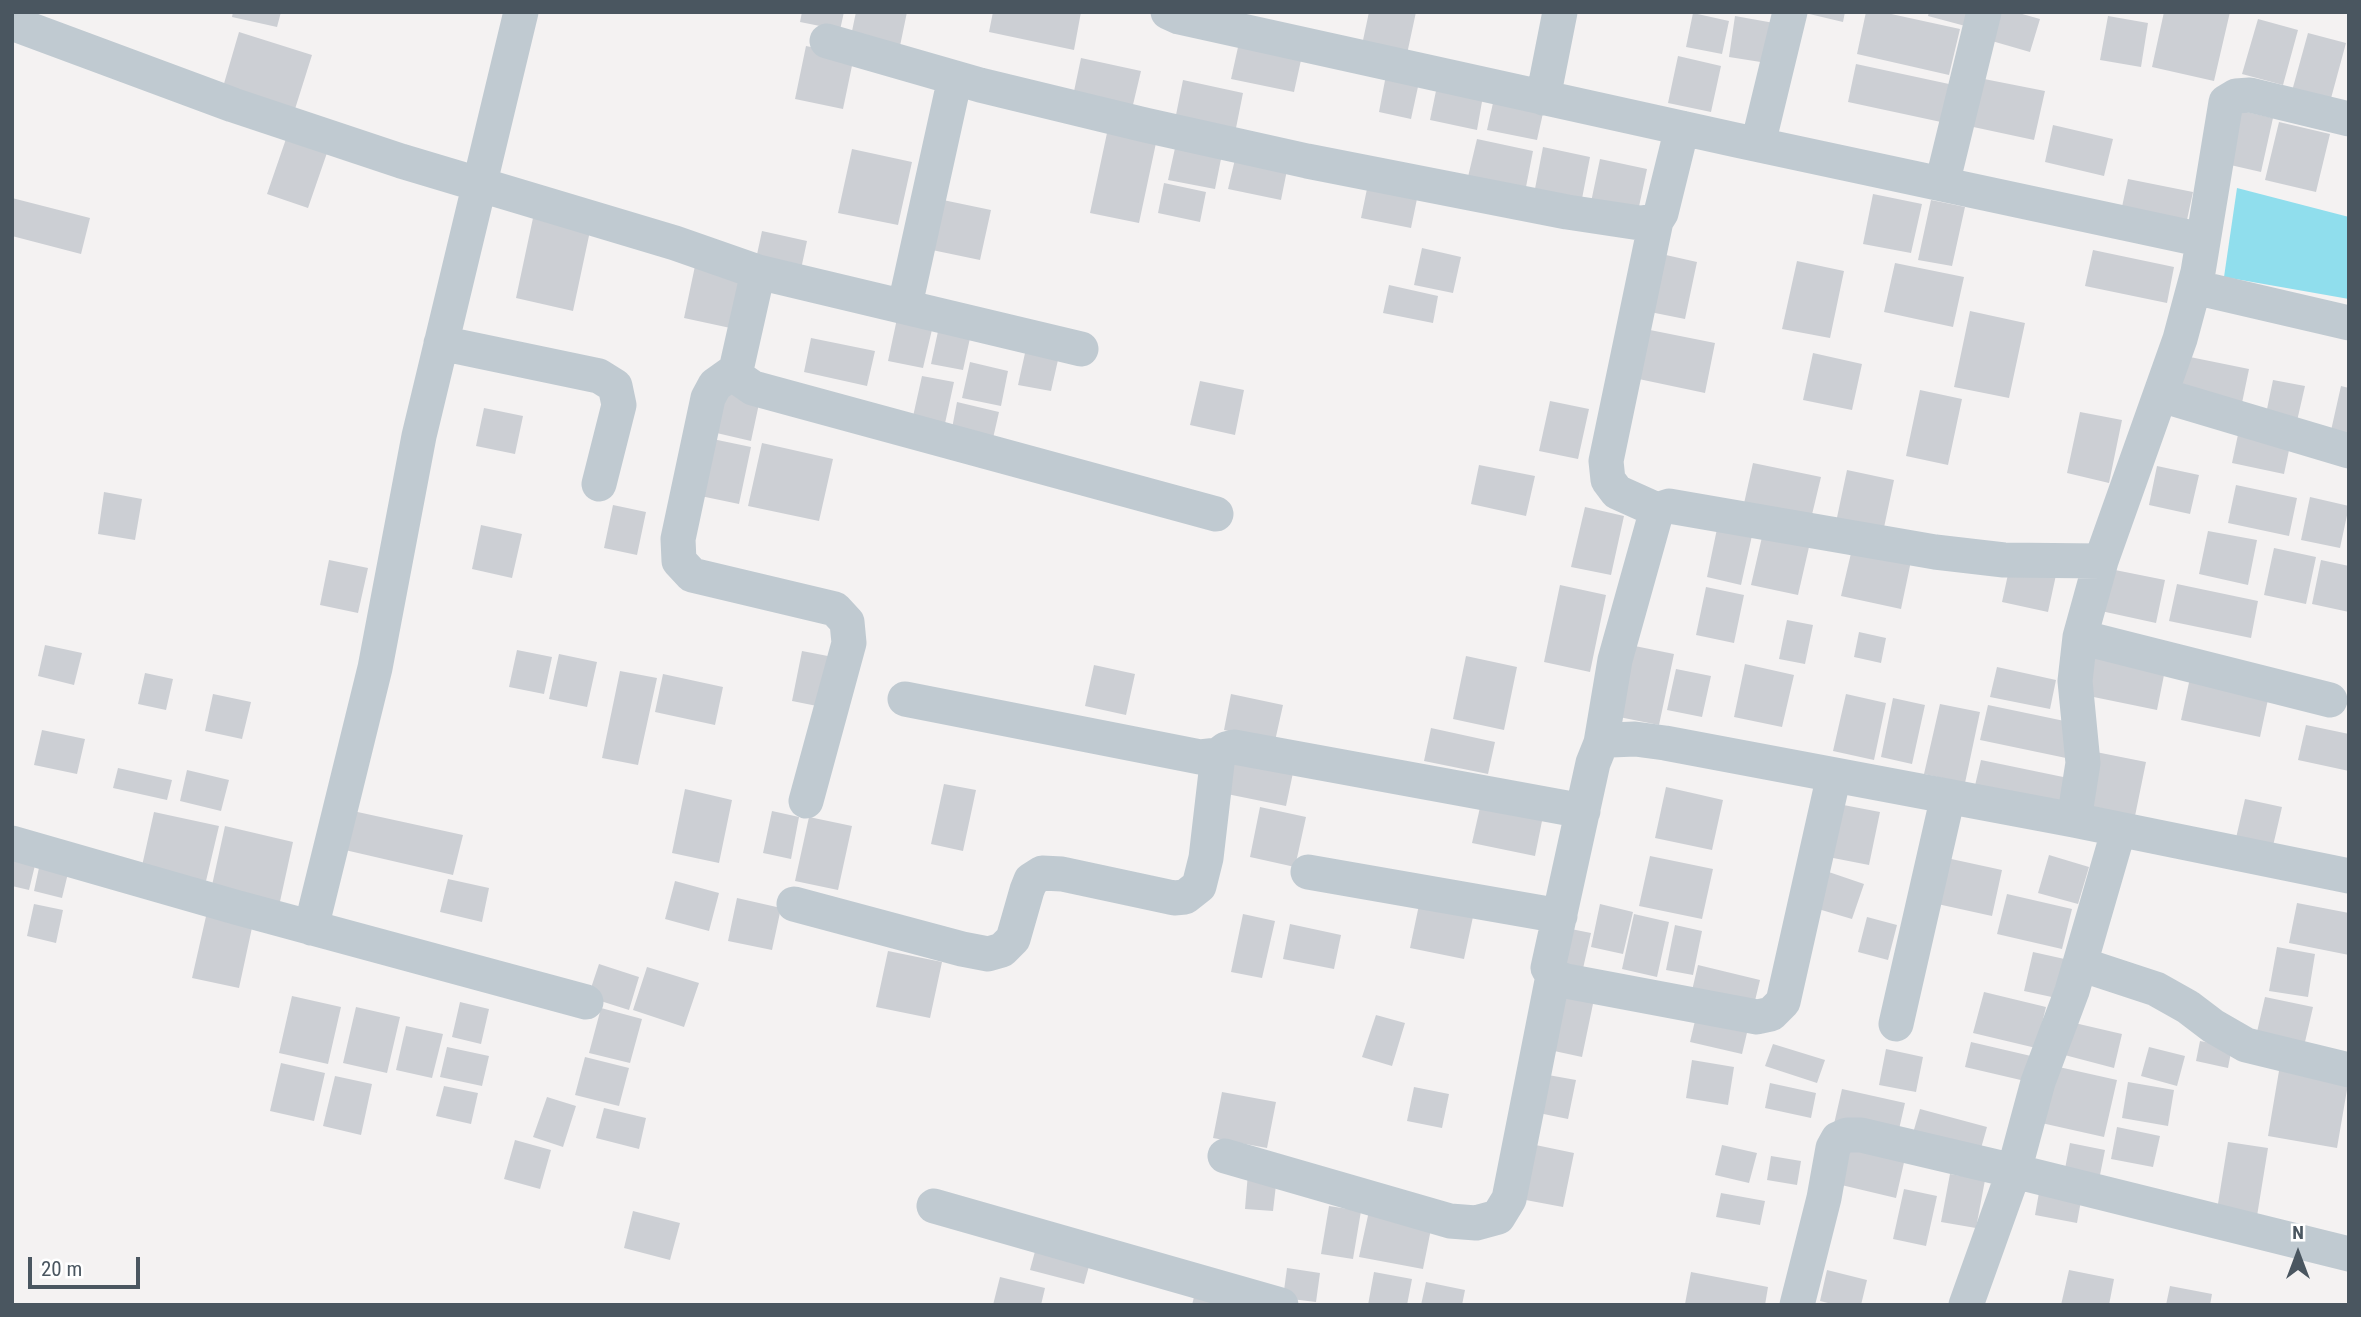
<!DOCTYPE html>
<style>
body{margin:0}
#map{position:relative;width:2361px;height:1317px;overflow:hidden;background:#f4f2f2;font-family:"Roboto Condensed",sans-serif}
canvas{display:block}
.frame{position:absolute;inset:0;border:14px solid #4a5660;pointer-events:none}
.north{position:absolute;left:2263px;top:1219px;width:70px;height:70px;-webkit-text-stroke:5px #fff;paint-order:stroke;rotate:0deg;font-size:19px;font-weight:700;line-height:28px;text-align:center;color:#4a5660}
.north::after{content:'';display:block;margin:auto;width:24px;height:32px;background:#4a5660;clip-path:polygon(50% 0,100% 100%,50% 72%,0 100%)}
.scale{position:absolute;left:28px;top:1257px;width:112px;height:32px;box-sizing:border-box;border:4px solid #4a5660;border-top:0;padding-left:9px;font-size:21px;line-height:24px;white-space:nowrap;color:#4a5660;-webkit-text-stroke:5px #fff;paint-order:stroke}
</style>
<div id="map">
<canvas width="2361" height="1317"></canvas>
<div class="frame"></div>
<div class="north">N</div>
<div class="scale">20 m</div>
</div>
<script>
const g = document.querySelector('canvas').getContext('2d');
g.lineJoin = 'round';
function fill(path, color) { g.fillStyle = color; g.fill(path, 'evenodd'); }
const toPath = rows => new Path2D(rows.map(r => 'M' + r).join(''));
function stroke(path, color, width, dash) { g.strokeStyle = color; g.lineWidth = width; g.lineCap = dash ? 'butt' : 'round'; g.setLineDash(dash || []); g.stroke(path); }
fill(toPath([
 [2237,188,2349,217,2349,299,2224,277]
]), '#90deed');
fill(toPath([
 [233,12,281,12,277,27,232,17],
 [802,12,844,12,840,30,800,22],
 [856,12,907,12,900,46,851,36],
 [993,12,1081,12,1074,50,989,32],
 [1369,12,1416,12,1407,54,1362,45],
 [1801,12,1845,12,1843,22],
 [1866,12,1882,12,1960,29,1949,75,1857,54],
 [1929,12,1973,12,1969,27,1928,16],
 [1993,12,2015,12,2040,19,2030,52,1985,39],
 [2164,12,2230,12,2214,81,2152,67],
 [1693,13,1729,21,1722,54,1686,47],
 [1735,16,1774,23,1767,63,1729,57],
 [2108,16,2148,23,2141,67,2100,60],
 [2258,19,2298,30,2283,85,2242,74],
 [239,32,312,55,295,109,223,87],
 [2308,33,2346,43,2330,102,2292,91],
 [1240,38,1303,51,1294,92,1231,79],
 [806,46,854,56,843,109,795,99],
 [1678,56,1721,66,1711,112,1668,103],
 [1081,58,1141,71,1132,109,1073,96],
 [1856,64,1949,84,1941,122,1848,102],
 [1386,75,1419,82,1411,119,1379,112],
 [1974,77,2045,91,2034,140,1964,125],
 [1183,80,1243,93,1235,133,1175,120],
 [1437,86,1483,96,1477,130,1430,120],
 [1495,94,1545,104,1537,140,1487,130],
 [2238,110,2273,118,2261,172,2226,164],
 [2279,122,2330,134,2316,192,2265,180],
 [2053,125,2113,139,2104,176,2045,162],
 [1107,133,1156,143,1139,223,1090,213],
 [287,136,328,150,308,208,267,194],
 [1177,139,1223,149,1215,189,1168,180],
 [1477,139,1533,151,1525,192,1467,181],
 [1543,147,1590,157,1581,204,1534,194],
 [852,149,912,162,898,225,838,213],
 [1236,155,1288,165,1281,200,1228,189],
 [1600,159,1647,169,1637,216,1590,207],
 [2128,179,2193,192,2185,229,2120,216],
 [1164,183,1206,192,1200,222,1158,213],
 [1368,184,1418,194,1411,228,1361,218],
 [1873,194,1922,204,1911,253,1863,244],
 [12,198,90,218,81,254,12,236],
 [943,200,991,210,980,260,932,250],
 [1931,200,1965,207,1952,266,1918,260],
 [533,218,590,231,573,311,516,298],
 [762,231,807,241,800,274,755,264],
 [1422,248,1461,257,1453,293,1414,285],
 [2093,250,2174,267,2167,303,2085,286],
 [1657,253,1697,262,1685,319,1645,311],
 [1797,261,1844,271,1830,338,1782,329],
 [1895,263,1964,277,1953,327,1884,312],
 [695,266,747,276,735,329,684,318],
 [1389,285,1438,296,1433,323,1383,313],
 [1970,311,2025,323,2009,398,1954,387],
 [898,314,934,321,923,368,888,361],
 [940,322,972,329,963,370,931,364],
 [1645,329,1715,343,1705,393,1634,378],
 [811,338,875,351,867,386,804,372],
 [1027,344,1060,351,1051,391,1018,385],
 [1813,353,1862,364,1852,410,1803,400],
 [2185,356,2249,369,2242,403,2178,390],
 [970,362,1008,371,1001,406,962,398],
 [922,376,954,382,944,428,912,421],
 [2273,380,2305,386,2297,421,2266,414],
 [1200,381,1244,390,1235,435,1190,425],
 [2341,386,2349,388,2349,439,2330,435],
 [717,390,760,399,751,441,708,431],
 [1920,390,1962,399,1948,465,1906,456],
 [1550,401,1589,409,1578,459,1539,451],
 [957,402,999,412,991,447,950,439],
 [484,408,523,416,515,454,476,446],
 [2080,412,2122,420,2109,483,2067,473],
 [2240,425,2292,436,2284,474,2232,463],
 [703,437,751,447,739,504,691,494],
 [762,443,833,459,819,521,748,506],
 [1753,463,1821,477,1810,523,1743,508],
 [1479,465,1535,476,1526,516,1471,504],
 [2157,466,2199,475,2190,514,2149,505],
 [1847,470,1894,480,1882,537,1835,527],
 [2236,485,2297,498,2289,536,2228,523],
 [104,492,142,499,135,540,98,534],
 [2310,497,2349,506,2340,548,2301,540],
 [613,505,646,512,637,555,604,548],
 [1585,507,1624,516,1611,575,1571,567],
 [1718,524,1753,531,1741,585,1707,577],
 [481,525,522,534,512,578,472,569],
 [2208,531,2257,540,2248,585,2199,574],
 [1762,537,1809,547,1798,595,1751,585],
 [2274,548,2316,557,2306,604,2264,595],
 [1852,549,1911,561,1901,609,1841,596],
 [329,560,368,568,358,613,320,605],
 [2321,560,2349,566,2349,612,2312,604],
 [2010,565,2056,575,2048,612,2002,602],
 [2110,569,2165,580,2156,623,2101,611],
 [2177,584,2258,601,2251,638,2169,621],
 [1560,585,1606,595,1590,672,1544,662],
 [1706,587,1744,595,1734,643,1696,635],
 [1787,620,1813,625,1805,664,1779,659],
 [1859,632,1886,638,1881,663,1854,657],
 [1625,644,1674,654,1659,725,1609,715],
 [45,645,82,653,74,685,38,676],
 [517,650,552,657,544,694,509,687],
 [802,651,833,657,822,707,792,701],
 [2088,653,2165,670,2157,710,2079,694],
 [559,654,597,662,587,707,549,699],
 [1466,656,1517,667,1504,730,1453,719],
 [1745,664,1794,675,1782,727,1734,717],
 [1094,665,1135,674,1126,715,1085,706],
 [1997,667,2056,680,2050,709,1990,697],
 [1676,669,1711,676,1702,717,1667,710],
 [620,671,657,678,638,765,602,758],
 [145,673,173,679,166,710,138,704],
 [2191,673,2270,690,2260,737,2181,720],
 [663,674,723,687,715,725,655,712],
 [213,694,251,702,242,739,205,731],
 [1231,694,1283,705,1275,741,1224,730],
 [1846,694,1886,703,1874,760,1833,751],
 [1893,698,1925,705,1912,764,1881,757],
 [1940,704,1980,712,1965,783,1924,774],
 [1988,705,2074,723,2066,758,1980,740],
 [2306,725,2349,734,2349,771,2298,760],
 [1431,728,1495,742,1488,774,1424,761],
 [42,730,85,739,77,774,34,765],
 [2096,752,2146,762,2135,816,2085,805],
 [1235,756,1294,768,1286,806,1227,794],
 [1981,760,2068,778,2061,812,1973,794],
 [118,768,172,780,167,800,113,788],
 [187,770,229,780,221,811,180,801],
 [944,784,976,790,963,851,931,844],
 [1666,787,1723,800,1712,850,1655,838],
 [685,789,732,800,719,863,672,853],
 [2245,799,2282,807,2273,846,2236,838],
 [1481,803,1543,816,1535,856,1472,843],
 [1833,803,1880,812,1869,865,1823,856],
 [1260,807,1306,817,1295,867,1250,857],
 [353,811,463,835,453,875,345,850],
 [772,811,799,817,791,859,763,853],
 [154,812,219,826,206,881,142,866],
 [809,817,852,826,838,890,795,881],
 [225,826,293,842,279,906,211,890],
 [12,851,37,857,29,890,12,886],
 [2049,855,2089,867,2078,904,2038,893],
 [1650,856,1713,869,1702,919,1639,906],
 [1942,857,2002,870,1992,916,1933,903],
 [40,863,69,869,62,898,34,891],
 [1820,869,1864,884,1852,919,1808,906],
 [448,879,489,888,482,922,440,912],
 [675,881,719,893,709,931,665,919],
 [2007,894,2072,909,2062,949,1997,934],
 [737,898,781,908,772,950,728,941],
 [1420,900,1474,912,1464,959,1410,948],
 [2297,903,2349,913,2349,955,2289,943],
 [34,904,63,910,56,943,27,936],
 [1600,904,1633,912,1623,954,1591,947],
 [207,912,253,923,239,988,192,978],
 [1243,914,1275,921,1262,978,1231,972],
 [1634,914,1669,922,1657,977,1622,969],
 [1867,917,1897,925,1888,960,1858,952],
 [1290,924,1341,935,1334,969,1283,959],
 [1675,925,1702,931,1693,975,1666,970],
 [1561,927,1591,933,1582,973,1552,967],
 [2277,947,2315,954,2308,997,2269,991],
 [888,951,942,962,930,1018,876,1007],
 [2033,952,2069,960,2061,999,2024,991],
 [599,964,639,977,629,1010,588,997],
 [1698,965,1760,980,1752,1013,1690,999],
 [647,967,699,983,684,1027,633,1010],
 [1557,991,1594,999,1582,1057,1545,1049],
 [1984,992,2046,1007,2036,1048,1973,1033],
 [292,996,341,1007,328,1064,279,1053],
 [2265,997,2313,1007,2305,1042,2257,1032],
 [460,1002,489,1009,481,1044,452,1037],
 [356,1007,400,1017,387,1073,343,1063],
 [601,1008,642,1019,630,1063,589,1053],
 [1698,1008,1750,1020,1742,1054,1690,1042],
 [1376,1015,1405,1023,1392,1066,1362,1057],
 [2066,1021,2122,1034,2114,1068,2057,1053],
 [406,1026,443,1034,432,1078,396,1070],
 [2200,1041,2232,1047,2228,1068,2196,1061],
 [1971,1042,2031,1056,2025,1081,1965,1067],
 [1773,1044,1825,1060,1817,1083,1765,1066],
 [447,1047,489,1056,482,1086,440,1077],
 [2149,1047,2185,1056,2177,1086,2141,1076],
 [1886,1049,1923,1057,1916,1092,1879,1085],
 [585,1057,629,1068,619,1106,575,1095],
 [1692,1060,1734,1067,1728,1105,1686,1098],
 [281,1063,325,1073,314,1121,270,1111],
 [2050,1065,2117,1080,2104,1137,2037,1122],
 [2280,1065,2349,1078,2337,1148,2268,1136],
 [1537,1073,1576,1080,1568,1119,1529,1111],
 [335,1076,372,1084,361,1135,323,1126],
 [2128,1082,2174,1090,2168,1126,2122,1118],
 [1770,1083,1816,1093,1811,1118,1765,1108],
 [444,1086,478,1093,471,1124,436,1116],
 [1414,1087,1449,1094,1442,1128,1407,1121],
 [1842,1089,1905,1103,1897,1138,1834,1124],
 [1222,1092,1276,1102,1267,1148,1213,1138],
 [547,1097,576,1106,563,1147,533,1137],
 [604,1108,646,1118,639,1149,596,1138],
 [1920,1109,1987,1127,1978,1159,1911,1140],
 [2117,1127,2160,1136,2153,1167,2111,1159],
 [515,1140,551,1150,540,1189,504,1179],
 [2228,1142,2268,1148,2257,1216,2217,1210],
 [1526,1143,1574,1153,1563,1207,1515,1198],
 [1843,1143,1905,1158,1896,1198,1833,1183],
 [2070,1143,2105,1150,2098,1185,2063,1179],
 [1722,1145,1757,1153,1749,1183,1715,1175],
 [1771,1156,1801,1161,1797,1185,1767,1180],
 [1248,1173,1277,1176,1273,1211,1245,1209],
 [1950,1174,1985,1180,1976,1228,1941,1222],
 [2040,1187,2082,1195,2077,1223,2035,1215],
 [1904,1189,1937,1196,1926,1246,1893,1239],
 [1721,1193,1765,1201,1760,1225,1716,1217],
 [1329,1206,1361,1211,1353,1259,1321,1254],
 [633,1211,680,1223,670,1260,624,1248],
 [1369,1211,1432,1224,1423,1269,1359,1257],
 [1037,1244,1091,1259,1084,1284,1030,1270],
 [1287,1268,1320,1273,1316,1302,1283,1298],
 [1827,1270,1867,1280,1861,1305,1836,1305,1820,1301],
 [2069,1270,2114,1279,2109,1305,2061,1305],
 [1374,1272,1412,1279,1407,1305,1368,1305],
 [1691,1272,1768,1287,1765,1305,1685,1304],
 [1000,1277,1045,1288,1041,1305,993,1305],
 [1426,1282,1465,1290,1462,1305,1421,1305],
 [2170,1286,2212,1294,2210,1305,2166,1305],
 [1196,1289,1241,1305,1192,1305]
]), '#cccfd4');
stroke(toPath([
 [1168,12,1179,17,1736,140,2203,240],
 [12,23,233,105,401,161,675,243,758,272,1081,349],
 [827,41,980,85,1145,125,1307,161,1567,212,1640,223,1656,221,1661,213,1682,128],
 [1543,98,1560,12],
 [1758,144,1790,12],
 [1942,184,1984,12],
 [1656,221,1606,461,1608,480,1617,492,1657,510],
 [758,272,736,370,740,379,753,388,1216,514],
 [2194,287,2349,323],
 [905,305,955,78],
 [441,343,599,376,615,386,619,405,599,484],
 [736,370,715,385,708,398,678,539,679,561,692,575,835,609,847,622,849,643,806,801],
 [2161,395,2349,451],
 [2080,637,2330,700],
 [905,699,1200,757,1218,755,1226,749,1234,747,1583,811],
 [1601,743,1615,660,1653,524,1657,510,1669,506,1935,552,2004,560,2101,561],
 [1834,775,1783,1002,1771,1014,1757,1017,1566,981,1553,976,1548,968,1593,763,1601,743,1611,740,1635,739,1665,743,2074,820,2349,876],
 [2074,820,2083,763,2075,681,2080,637,2101,561,2180,339,2198,272,2226,102,2236,96,2250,95,2349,119],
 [12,843,235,907,586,1002],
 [1308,872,1560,916],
 [794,904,962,949,988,954,1002,950,1013,939,1027,890,1031,880,1042,873,1062,874,1174,898,1185,897,1199,886,1206,858,1218,755],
 [311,928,375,668,419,436,521,12],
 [2080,964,2156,989,2188,1007,2213,1026,2246,1045,2349,1070],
 [1896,1024,1948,796],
 [1225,1156,1450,1221,1476,1223,1498,1217,1509,1199,1553,976],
 [934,1206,1281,1305],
 [1797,1305,1824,1198,1833,1148,1838,1139,1847,1135,1861,1135,2014,1171,2349,1254],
 [1966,1305,2014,1171,2038,1082,2072,991,2119,829]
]), '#c0cad1', 35);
</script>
